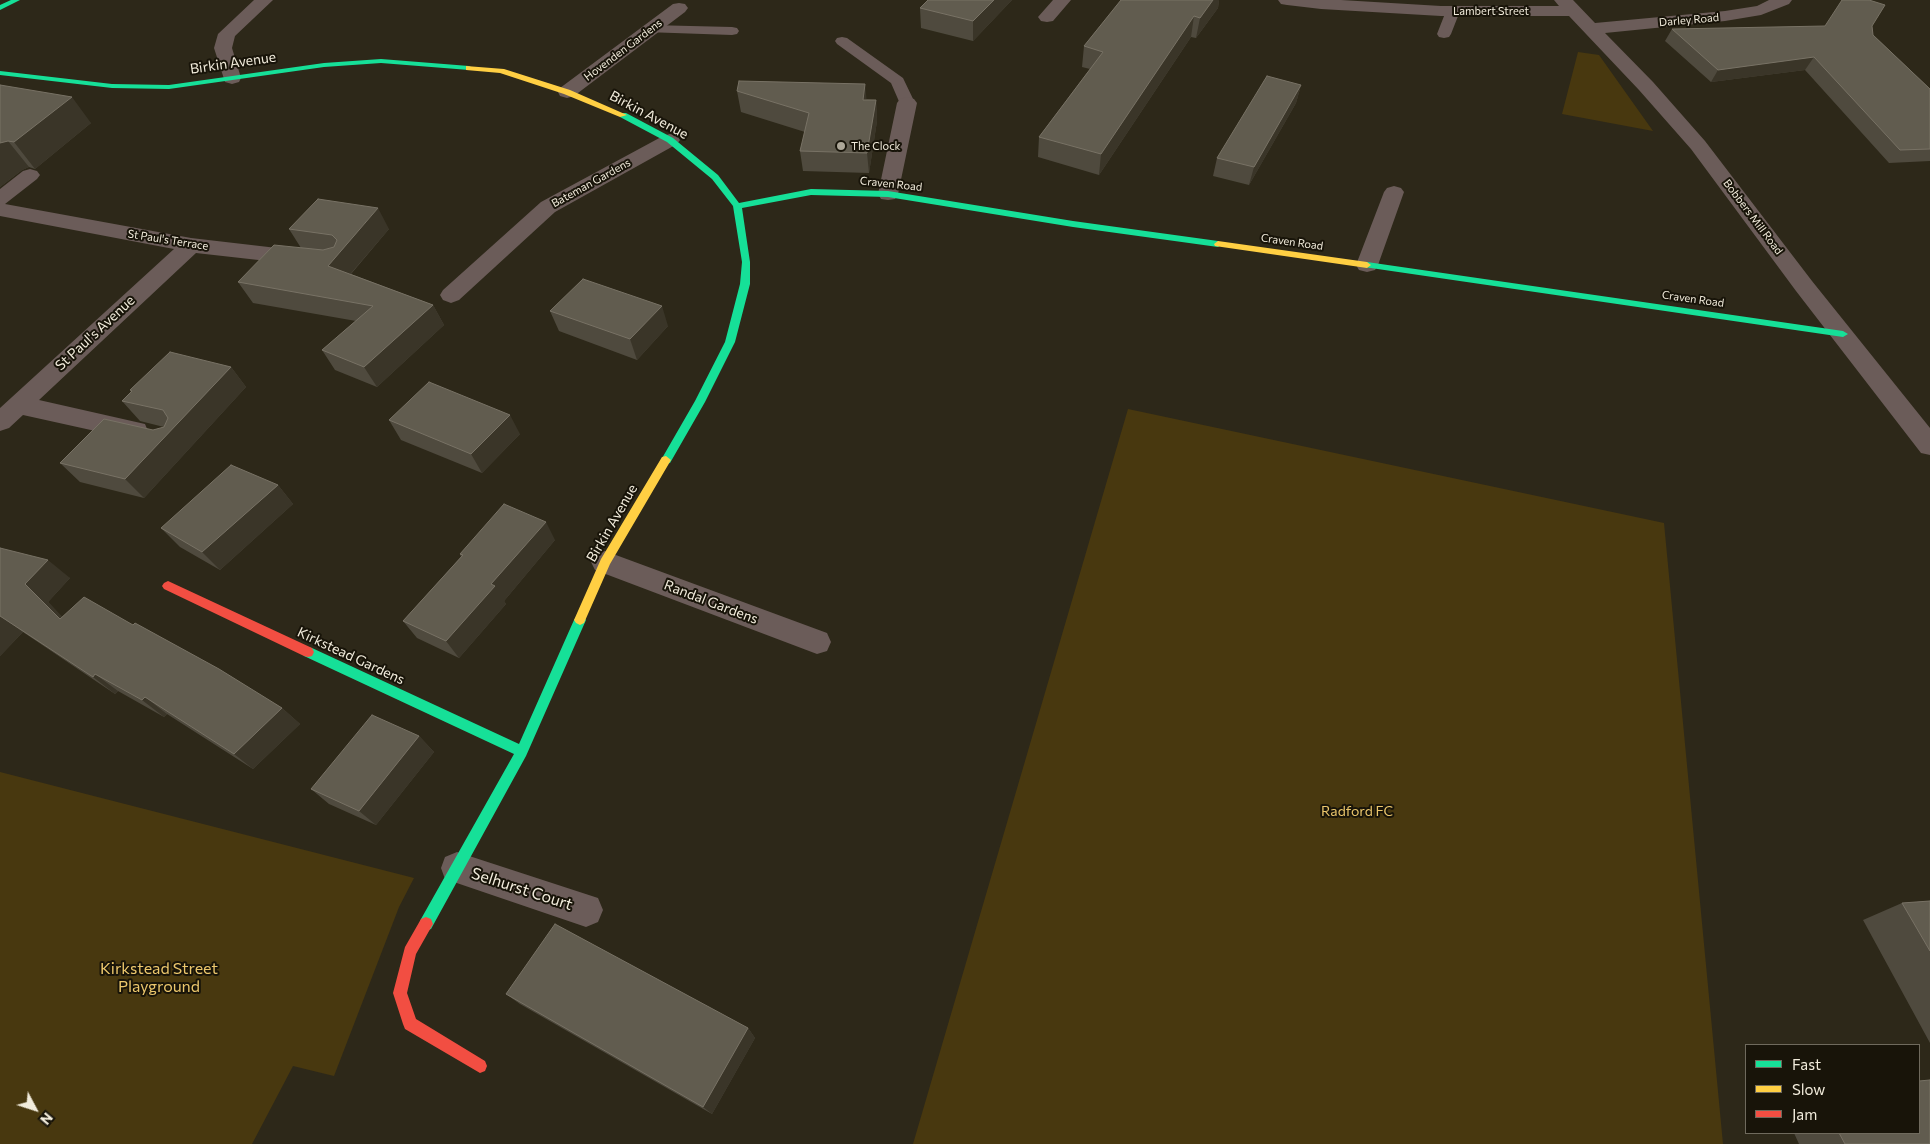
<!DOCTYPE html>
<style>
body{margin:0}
#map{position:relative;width:1930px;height:1144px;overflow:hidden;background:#2d2819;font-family:Commissioner,sans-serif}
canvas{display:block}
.legend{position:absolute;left:1745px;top:1044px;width:175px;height:90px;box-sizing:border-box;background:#181409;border:1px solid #6f6a5d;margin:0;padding:6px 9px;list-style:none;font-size:15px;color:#f2ecdc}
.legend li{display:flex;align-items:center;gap:10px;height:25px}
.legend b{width:25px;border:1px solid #6f6a5d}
.north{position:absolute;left:10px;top:1084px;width:50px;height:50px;-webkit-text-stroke:4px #181409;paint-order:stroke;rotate:130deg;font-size:14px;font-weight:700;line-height:20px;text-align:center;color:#f2ecdc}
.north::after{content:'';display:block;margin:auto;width:18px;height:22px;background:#f2ecdc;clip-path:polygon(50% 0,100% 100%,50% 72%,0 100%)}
</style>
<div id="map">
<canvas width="1930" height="1144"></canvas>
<ul class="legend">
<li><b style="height:6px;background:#16e098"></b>Fast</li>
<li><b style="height:6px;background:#ffcf43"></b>Slow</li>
<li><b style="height:6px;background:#f24e42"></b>Jam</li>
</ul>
<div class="north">N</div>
</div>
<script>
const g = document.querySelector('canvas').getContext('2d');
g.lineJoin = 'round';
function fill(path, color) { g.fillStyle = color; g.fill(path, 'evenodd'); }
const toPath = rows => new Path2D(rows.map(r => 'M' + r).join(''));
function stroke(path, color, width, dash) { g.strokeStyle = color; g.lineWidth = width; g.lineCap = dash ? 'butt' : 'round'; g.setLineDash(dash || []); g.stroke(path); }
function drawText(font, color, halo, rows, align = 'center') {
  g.font = font + ' Commissioner,sans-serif'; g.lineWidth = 4; g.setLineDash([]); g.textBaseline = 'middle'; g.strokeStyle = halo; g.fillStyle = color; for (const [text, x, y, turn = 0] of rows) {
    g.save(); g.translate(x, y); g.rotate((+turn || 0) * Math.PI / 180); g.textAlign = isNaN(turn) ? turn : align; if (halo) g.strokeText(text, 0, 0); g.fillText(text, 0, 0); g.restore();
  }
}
fill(toPath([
 [1578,52,1599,55,1653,131,1562,114],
 [1128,409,1664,523,1723,1144,913,1144],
 [0,772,414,878,399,907,334,1076,293,1066,252,1144,0,1144]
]), '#48380f');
fill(toPath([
 [1453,7,1458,8,1460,11,1451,34,1449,37,1444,38,1439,37,1437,34,1446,11,1448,8,1453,7],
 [650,25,732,27,737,28,739,31,737,34,732,35,645,32,643,29,645,26,650,25],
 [842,37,847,38,903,78,915,103,913,106,901,106,891,83,837,44,835,41,837,38,842,37]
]), '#6b5c59');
fill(toPath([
 [254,0,273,0,235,36,232,48,241,78,239,82,232,84,225,82,214,48,218,34,254,0],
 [1053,0,1071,0,1053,21,1047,22,1041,21,1038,17,1053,0],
 [1278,0,1341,0,1441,6,1559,6,1554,0,1573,0,1595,23,1725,11,1757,6,1769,0,1792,0,1789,4,1761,15,1725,21,1605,33,1653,82,1705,141,1812,281,1930,428,1930,455,1921,453,1796,291,1691,149,1639,90,1569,16,1441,16,1321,9,1287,5,1281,4,1278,0],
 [679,3,685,4,688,8,685,12,574,96,567,98,560,96,558,92,560,88,673,4,679,3],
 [907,97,914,99,917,103,898,194,895,199,888,200,881,199,878,194,897,103,900,99,907,97],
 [670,134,677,136,680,140,677,144,555,212,459,300,451,303,443,300,440,295,443,290,541,202,663,136,670,134],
 [30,169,37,171,40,175,37,179,5,204,191,238,303,251,311,253,314,258,311,263,303,265,196,253,39,400,145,424,148,431,145,438,136,440,23,415,9,428,0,431,0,408,174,249,0,216,0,189,23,171,30,169],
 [1394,186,1401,188,1404,192,1378,265,1375,270,1367,272,1359,270,1356,265,1384,192,1387,188,1394,186],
 [605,551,827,633,831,642,827,651,817,654,595,570,591,562,595,554,605,551],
 [457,852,598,898,603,910,598,922,586,927,445,879,441,868,445,857,457,852]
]), '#6b5c59');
fill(toPath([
 [11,0,20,0,0,10,0,5,11,0],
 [381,59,469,66,473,68,469,70,381,63,324,67,169,89,112,88,0,75,0,71,112,84,169,85,324,63,381,59],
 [620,113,626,113,673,138,718,175,739,203,811,189,888,191,1073,221,1218,241,1222,244,1218,247,1073,227,888,197,811,195,742,208,750,262,750,284,735,342,705,402,670,463,666,464,661,460,695,401,725,342,740,284,742,262,733,206,712,179,667,142,620,117,620,113],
 [1367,262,1843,331,1848,334,1843,337,1364,267,1363,265,1367,262],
 [580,615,584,617,586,620,526,756,431,929,426,931,421,929,419,924,421,919,514,754,304,656,302,652,304,648,308,647,312,648,519,744,574,620,576,617,580,615]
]), '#16e098');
fill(toPath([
 [466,66,504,69,570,90,627,115,620,117,564,94,500,73,466,70,466,66],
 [1218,241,1367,262,1371,265,1367,268,1215,246,1214,244,1218,241],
 [666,456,671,460,610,564,584,623,580,625,576,623,574,620,601,559,662,457,666,456]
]), '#ffcf43');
fill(toPath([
 [168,581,312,648,314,652,312,656,308,657,304,656,164,589,162,586,164,583,168,581],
 [426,917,431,919,433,924,416,954,407,993,416,1019,485,1061,487,1066,485,1071,480,1073,405,1029,403,1024,393,993,405,947,421,919,426,917]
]), '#f24e42');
fill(toPath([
 [928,0,1012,0,973,41,921,28,920,8],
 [1121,0,1219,0,1218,8,1196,38,1191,37,1099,175,1038,157,1039,137,1090,69,1082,67,1084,46],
 [1872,26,1873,35,1930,89,1930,161,1889,163,1805,70,1711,82,1665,41,1672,29],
 [0,85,91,123,35,169,29,167,22,170,0,187],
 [1301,85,1296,103,1249,185,1213,176,1217,158],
 [737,91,876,100,877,121,869,173,803,171,800,151,805,132,741,112],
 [289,229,389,229,351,274,433,305,444,325,377,387,335,370,322,350,356,321,253,303,238,282,301,248],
 [550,311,668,326,637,360,559,331],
 [231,367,246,387,144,498,80,482,60,463,153,430,164,427,140,421,122,401,131,392,130,390],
 [389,420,520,434,482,473,401,440],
 [278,485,293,504,220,570,180,547,161,528],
 [555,540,504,601,506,604,459,658,417,638,403,621,461,557,460,554],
 [0,548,70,578,48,602,62,617,133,625,282,708,300,724,253,769,167,714,164,717,118,691,115,694,23,632,0,656],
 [419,736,434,752,376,825,329,804,311,789],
 [1930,901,1930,1043,1863,920,1902,903],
 [506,994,748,1028,755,1038,712,1114,520,1004],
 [1794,1133,1919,1133,1930,1144,1799,1144]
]), '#4f4a3e');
fill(toPath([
 [994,0,1012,0,973,41,973,21],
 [1213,0,1219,0,1218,8,1196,38,1200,18],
 [1194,16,1191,37,1099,175,1101,154],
 [1814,57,1805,70,1711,82,1718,70],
 [865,84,867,104,863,100],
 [1301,85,1296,103,1249,185,1254,167],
 [72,97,91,123,35,169,14,142],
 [876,100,877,121,869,173,867,153],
 [8,141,29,167,22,170,0,187,0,143],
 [378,208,389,229,340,286,328,266],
 [433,305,444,325,377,387,364,367],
 [662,306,668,326,637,360,630,339],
 [231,367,246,387,144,498,125,479],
 [510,415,520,434,482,473,471,454],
 [278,485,293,504,220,570,202,552],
 [546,522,555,540,504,601,506,604,459,658,446,641,491,584],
 [48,560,70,578,48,602,82,637,60,619,25,584],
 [0,616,23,632,0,656],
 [95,674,118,691,115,694,93,677],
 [145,697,167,714,164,717,142,700],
 [282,708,300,724,253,769,234,754],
 [419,736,434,752,376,825,359,811],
 [748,1028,755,1038,712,1114,703,1107]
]), '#3a3528');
const building = toPath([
 [928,0,994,0,973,21,920,8,928,0],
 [1121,0,1213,0,1200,18,1194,16,1101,154,1039,137,1103,52,1084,46,1121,0],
 [1842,0,1869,0,1885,5,1872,26,1873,35,1930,89,1930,149,1900,150,1814,57,1718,70,1672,29,1825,26,1842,0],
 [1267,76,1301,85,1254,167,1217,158,1267,76],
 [739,81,865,84,863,100,876,100,867,153,800,151,809,113,737,91,739,81],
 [0,85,72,97,14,142,8,141,0,143,0,85],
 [318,199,378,208,328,266,433,305,364,367,322,350,373,306,238,282,274,245,323,250,334,247,337,240,332,235,289,229,318,199],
 [583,279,662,306,630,339,550,311,583,279],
 [170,352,231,367,125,479,60,463,104,419,153,430,164,427,168,418,163,410,122,401,132,391,130,390,170,352],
 [429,382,510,415,471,454,389,420,429,382],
 [231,465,278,485,202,552,161,528,231,465],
 [504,504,546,522,491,584,495,586,446,641,403,621,463,555,460,554,504,504],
 [0,548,48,560,25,584,60,619,84,597,133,625,135,623,219,669,282,708,234,754,145,697,142,700,95,674,93,677,0,616,0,548],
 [372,715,419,736,359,811,311,789,372,715],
 [1930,901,1930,951,1902,903,1930,901],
 [555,924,748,1028,703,1107,506,994,555,924],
 [1930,1080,1930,1144,1845,1144,1839,1133,1919,1133,1919,1081,1930,1080]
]);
fill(building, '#615c4f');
stroke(building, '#787265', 1);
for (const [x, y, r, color] of [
 [841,146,5,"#ada798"]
]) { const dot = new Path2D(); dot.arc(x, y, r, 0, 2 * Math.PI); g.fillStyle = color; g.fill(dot); stroke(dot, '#181409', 2); }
drawText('11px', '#f2ecdc', '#181409', [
 ["Lambert Street",1491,11],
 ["Darley Road",1689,20,-5],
 ["Hovenden Gardens",623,50,-37],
 ["Bateman Gardens",591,183,-29],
 ["Craven Road",891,184,6],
 ["Bobbers Mill Road",1753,217,53],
 ["St Paul's Terrace",168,240,9],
 ["Craven Road",1292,242,8],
 ["Craven Road",1693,299,8]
]);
drawText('11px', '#f2ecdc', '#181409', [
 ["The Clock",851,146]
], 'left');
drawText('14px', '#f2ecdc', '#181409', [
 ["Birkin Avenue",233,63,-8],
 ["Birkin Avenue",649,115,28],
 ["St Paul's Avenue",95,333,-43],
 ["Birkin Avenue",612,523,-60],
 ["Randal Gardens",711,602,21],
 ["Kirkstead Gardens",351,656,25]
]);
drawText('14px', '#ecc76c', '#181409', [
 ["Radford FC",1357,811]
]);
drawText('16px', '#f2ecdc', '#181409', [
 ["Selhurst Court",522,889,18]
]);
drawText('16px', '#ecc76c', '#181409', [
 ["Kirkstead Street",159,969],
 ["Playground",159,987]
]);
</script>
